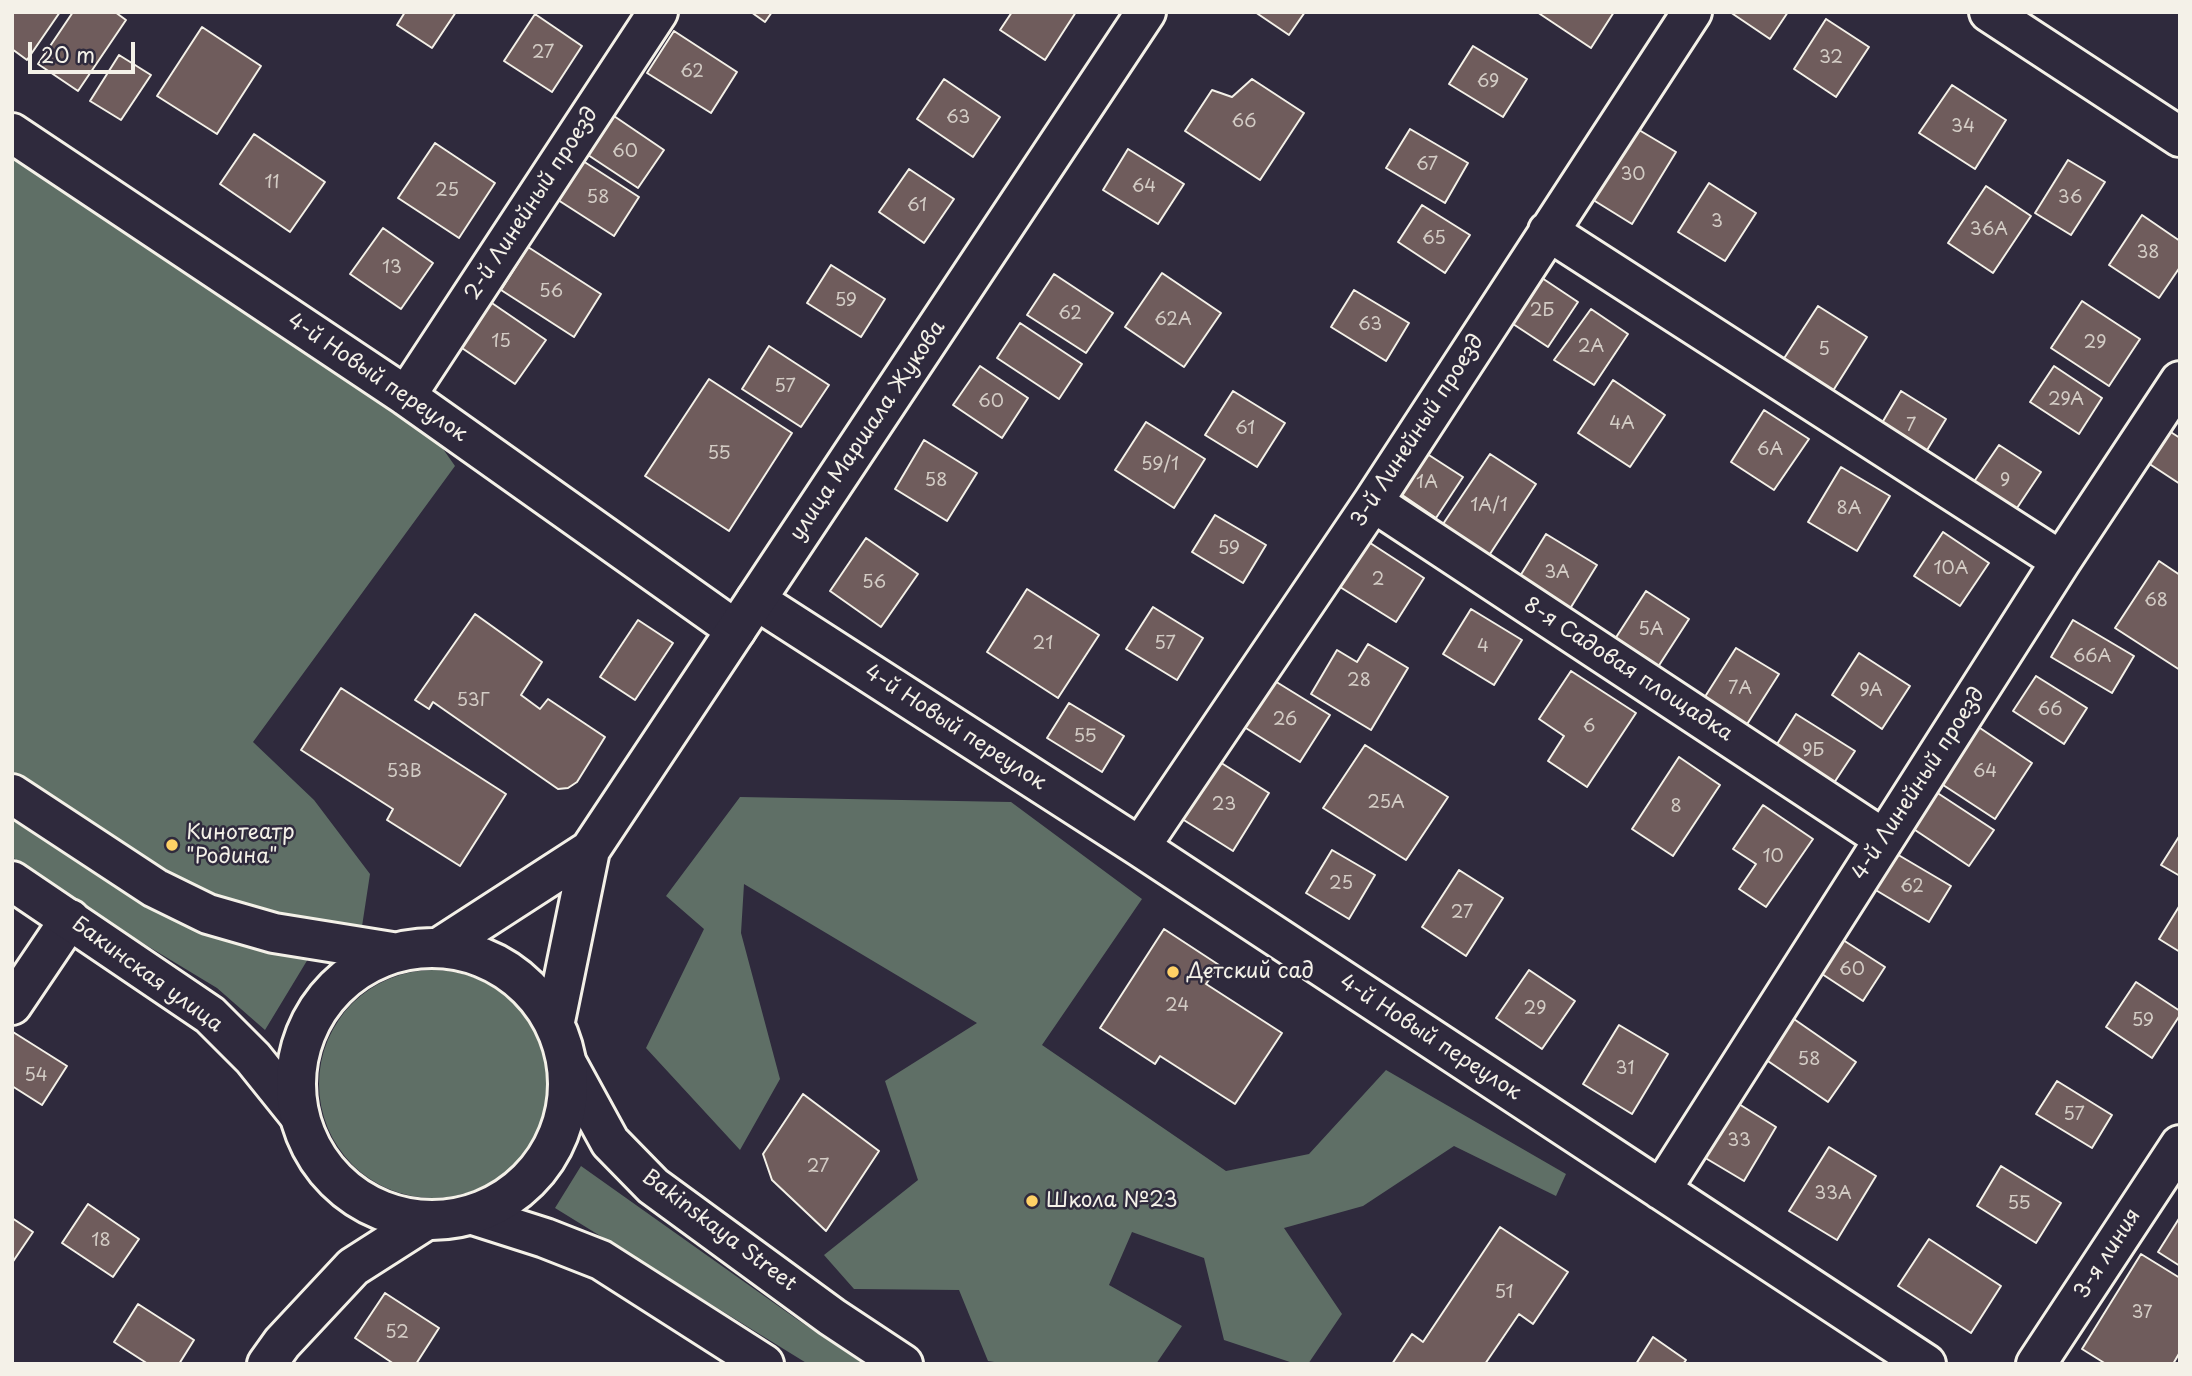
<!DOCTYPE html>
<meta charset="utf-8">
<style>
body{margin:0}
#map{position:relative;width:2192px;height:1376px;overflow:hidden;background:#2f2a3d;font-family:"Playpen Sans",sans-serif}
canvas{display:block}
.frame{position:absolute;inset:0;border:14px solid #f4f1e8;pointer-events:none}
.scale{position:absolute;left:28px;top:42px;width:107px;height:32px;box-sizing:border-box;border:4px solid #f4f1e8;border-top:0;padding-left:9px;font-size:21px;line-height:24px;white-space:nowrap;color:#f4f1e8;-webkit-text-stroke:5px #2f2a3d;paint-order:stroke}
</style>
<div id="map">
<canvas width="2192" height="1376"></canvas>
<div class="frame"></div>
<div class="scale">20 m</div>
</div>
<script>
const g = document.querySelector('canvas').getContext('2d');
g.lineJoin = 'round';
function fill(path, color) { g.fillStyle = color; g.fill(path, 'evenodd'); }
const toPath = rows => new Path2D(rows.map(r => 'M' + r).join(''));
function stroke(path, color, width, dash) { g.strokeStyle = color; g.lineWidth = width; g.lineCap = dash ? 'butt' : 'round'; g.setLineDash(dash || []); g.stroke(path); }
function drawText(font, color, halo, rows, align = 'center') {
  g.font = font + ' "Playpen Sans",sans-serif'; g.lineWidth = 5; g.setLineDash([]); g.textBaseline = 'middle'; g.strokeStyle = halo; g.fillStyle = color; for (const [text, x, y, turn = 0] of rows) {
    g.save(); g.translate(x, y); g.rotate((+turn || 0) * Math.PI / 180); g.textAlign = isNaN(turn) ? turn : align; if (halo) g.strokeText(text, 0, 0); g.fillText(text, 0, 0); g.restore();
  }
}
fill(toPath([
 [12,133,406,396,455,466,253,742,314,800,370,874,359,946,274,933,12,794],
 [740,797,1011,802,1142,899,1042,1045,1226,1171,1309,1154,1386,1070,1566,1174,1556,1196,1454,1146,1363,1206,1284,1228,1342,1314,1308,1364,1296,1364,1224,1340,1204,1258,1132,1232,1109,1285,1182,1326,1156,1364,1007,1364,988,1361,959,1290,854,1289,824,1255,918,1180,885,1081,977,1023,744,884,741,933,780,1079,740,1150,646,1048,704,929,666,896],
 [12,818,144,906,186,926,308,959,265,1030,217,988,126,933,12,857],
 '319 1084a114 114 0 1 1 228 0a114 114 0 1 1-228 0Z',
 [581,1166,798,1320,864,1364,808,1364,555,1208]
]), '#5f6f66');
const building = toPath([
 [12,12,60,12,27,60,12,49,12,12],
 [73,12,115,12,126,20,78,91,38,64,73,12],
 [405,12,456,12,432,48,397,25,405,12],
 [751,12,772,12,765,22,751,12],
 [1012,12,1076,12,1045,60,1000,30,1012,12],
 [1255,12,1305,12,1289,35,1255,12],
 [1537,12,1614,12,1591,48,1537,12],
 [1730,12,1788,12,1770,39,1730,12],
 [535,14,582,46,552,92,504,61,535,14],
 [1826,19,1869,47,1836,97,1794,69,1826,19],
 [202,27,261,66,217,134,157,96,202,27],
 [674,31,737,72,711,113,647,73,674,31],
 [1473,46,1527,79,1503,117,1449,84,1473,46],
 [119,55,151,75,121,120,90,101,119,55],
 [944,79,1000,117,973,157,917,119,944,79],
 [1252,79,1304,113,1260,180,1185,131,1212,90,1232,97,1252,79],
 [1952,85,2006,120,1975,169,1919,133,1952,85],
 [611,114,664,150,638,188,585,153,611,114],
 [1634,127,1676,152,1632,224,1590,198,1634,127],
 [1410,129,1468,163,1445,203,1386,168,1410,129],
 [254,134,325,182,290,232,220,184,254,134],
 [435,143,495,183,459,238,398,198,435,143],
 [1128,149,1184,184,1158,224,1103,190,1128,149],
 [2068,160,2105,182,2071,235,2035,213,2068,160],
 [583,161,639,197,614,236,558,200,583,161],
 [909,169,954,199,924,243,879,212,909,169],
 [1709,183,1756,213,1725,261,1678,232,1709,183],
 [1986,186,2031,216,1993,273,1948,243,1986,186],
 [1422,205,1470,235,1445,273,1398,242,1422,205],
 [2142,215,2180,241,2180,267,2159,298,2109,265,2142,215],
 [383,228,433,263,401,309,350,274,383,228],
 [528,247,601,294,574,337,501,290,528,247],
 [831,265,885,299,861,337,807,303,831,265],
 [1162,273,1221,313,1184,367,1125,327,1162,273],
 [1054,274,1113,313,1086,353,1027,315,1054,274],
 [1536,274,1578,302,1548,347,1507,320,1536,274],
 [1354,290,1409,323,1386,361,1331,327,1354,290],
 [486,299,546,340,515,384,456,344,486,299],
 [2082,301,2140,339,2109,386,2051,348,2082,301],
 [1818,306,1867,337,1831,394,1781,363,1818,306],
 [1591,309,1628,334,1594,385,1554,360,1591,309],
 [1020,323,1082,364,1059,399,997,358,1020,323],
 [769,346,829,385,801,427,742,389,769,346],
 [980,366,1028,398,1002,438,953,405,980,366],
 [2054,366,2102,398,2079,434,2030,402,2054,366],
 [709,379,792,433,729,531,645,476,709,379],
 [1613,380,1665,415,1630,467,1578,433,1613,380],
 [1233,391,1285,423,1257,467,1205,435,1233,391],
 [1901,391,1946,419,1921,460,1876,433,1901,391],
 [1764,410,1809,439,1774,490,1731,462,1764,410],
 [1146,422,1205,459,1174,508,1115,470,1146,422],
 [2166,429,2180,438,2180,484,2145,461,2166,429],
 [924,440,977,473,947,521,895,489,924,440],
 [1999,445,2041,472,2011,517,1969,489,1999,445],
 [1418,448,1463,477,1436,518,1392,488,1418,448],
 [1490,454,1536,484,1488,557,1441,527,1490,454],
 [1841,467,1890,496,1857,551,1808,522,1841,467],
 [1215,515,1266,545,1243,583,1192,552,1215,515],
 [1943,532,1989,563,1960,606,1914,576,1943,532],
 [1546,534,1597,565,1568,612,1517,581,1546,534],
 [1361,537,1424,578,1396,622,1332,582,1361,537],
 [866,538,918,574,881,627,830,591,866,538],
 [2159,561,2180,575,2180,670,2115,628,2159,561],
 [1027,589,1099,635,1058,698,987,652,1027,589],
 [1646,591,1689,619,1656,670,1613,642,1646,591],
 [1153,607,1203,638,1177,680,1126,649,1153,607],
 [1471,609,1522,640,1494,685,1443,654,1471,609],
 [475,614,542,662,521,695,540,709,548,699,605,737,577,782,568,788,558,789,433,702,429,709,415,700,475,614],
 [638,620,673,643,635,700,600,677,638,620],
 [2073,620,2134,656,2112,693,2051,657,2073,620],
 [1368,644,1408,668,1371,730,1311,694,1337,650,1357,662,1368,644],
 [1736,648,1779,674,1744,729,1701,703,1736,648],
 [1859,653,1910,686,1882,729,1832,695,1859,653],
 [1571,671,1636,713,1587,787,1548,761,1564,736,1539,719,1571,671],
 [2036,676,2087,708,2064,744,2013,711,2036,676],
 [1270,678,1330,715,1300,762,1241,725,1270,678],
 [341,688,506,794,460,866,387,820,393,809,301,750,341,688],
 [1069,703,1124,736,1102,772,1047,738,1069,703],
 [1796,714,1855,751,1830,789,1772,752,1796,714],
 [1974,724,2032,763,1995,819,1937,781,1974,724],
 [1365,745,1448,797,1406,860,1323,808,1365,745],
 [1679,757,1720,785,1673,856,1632,829,1679,757],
 [1215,759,1269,793,1233,851,1179,817,1215,759],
 [1936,792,1994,830,1969,866,1912,828,1936,792],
 [1763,805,1813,839,1766,907,1739,889,1756,864,1733,849,1763,805],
 [2180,835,2180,876,2161,865,2180,835],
 [1332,850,1375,875,1349,919,1306,893,1332,850],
 [1895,853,1951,886,1929,922,1874,889,1895,853],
 [1459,870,1503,898,1466,956,1422,927,1459,870],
 [2180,905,2180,952,2159,939,2180,905],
 [1164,929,1219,965,1206,984,1282,1033,1235,1104,1160,1056,1155,1064,1100,1028,1164,929],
 [1840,938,1885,967,1863,1001,1819,972,1840,938],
 [1529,970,1575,1001,1542,1049,1496,1018,1529,970],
 [2136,982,2180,1011,2180,1015,2152,1058,2106,1027,2136,982],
 [1791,1017,1856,1062,1828,1102,1762,1057,1791,1017],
 [1619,1025,1668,1054,1632,1114,1583,1084,1619,1025],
 [13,1032,67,1066,42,1105,12,1086,13,1032],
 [2057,1081,2112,1115,2092,1148,2036,1114,2057,1081],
 [803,1094,879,1151,826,1231,772,1180,763,1154,803,1094],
 [1734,1101,1776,1127,1744,1181,1702,1156,1734,1101],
 [1829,1147,1876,1176,1837,1240,1789,1211,1829,1147],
 [2001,1166,2061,1203,2036,1243,1977,1206,2001,1166],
 [88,1204,139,1239,113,1277,62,1243,88,1204],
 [2180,1217,2180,1266,2158,1252,2180,1217],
 [12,1218,33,1232,12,1263,12,1218],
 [1500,1227,1568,1272,1533,1324,1519,1314,1485,1364,1392,1364,1412,1334,1423,1342,1500,1227],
 [1929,1239,2001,1286,1971,1333,1898,1286,1929,1239],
 [2141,1254,2180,1278,2180,1352,2173,1364,2106,1364,2082,1349,2141,1254],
 [385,1293,439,1328,416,1364,394,1364,355,1338,385,1293],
 [138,1304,194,1340,179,1364,148,1364,114,1342,138,1304],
 [1653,1337,1686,1360,1683,1364,1636,1364,1653,1337]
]);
fill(building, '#6f5c5c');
stroke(building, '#f4f1e8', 2);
const minor = toPath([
 [1989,12,2180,137],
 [12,133,406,396,736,630],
 [1548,231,2061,561],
 [406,396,658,12],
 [1373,502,1884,839],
 [756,600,1140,847,1926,1364],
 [1140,847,1373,502,1692,12],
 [12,1005,70,919],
 [1661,1190,2061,561,2180,381],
 [2036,1364,2180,1145]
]);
const tertiary = toPath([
 [12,881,210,1015,253,1058,298,1114],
 [569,1067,610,1142,653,1186,832,1317,903,1364],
 [473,1215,545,1238,601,1260,764,1364]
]);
const secondary = toPath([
 [12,794,155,888,208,914,274,933,392,952],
 [440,947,590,850],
 '296 1084a136 136 0 1 1 272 0a136 136 0 1 1-272 0Z',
 [555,1021,590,850,1146,12],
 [267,1364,282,1343,353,1267,425,1221]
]);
stroke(minor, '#f4f1e8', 44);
stroke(tertiary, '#f4f1e8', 44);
stroke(secondary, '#f4f1e8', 44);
stroke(minor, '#2f2a3d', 38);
stroke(tertiary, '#2f2a3d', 38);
stroke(secondary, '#2f2a3d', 38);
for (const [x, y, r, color] of [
 [172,845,7,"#ffd166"],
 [1173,972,7,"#ffd166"],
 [1032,1201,7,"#ffd166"]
]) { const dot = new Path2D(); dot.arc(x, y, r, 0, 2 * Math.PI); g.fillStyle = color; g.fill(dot); stroke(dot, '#2f2a3d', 2.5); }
drawText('18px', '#d3ccc5', null, [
 ["27",543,53],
 ["32",1831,58],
 ["62",692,72],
 ["69",1488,82],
 ["63",958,118],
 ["66",1244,122],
 ["34",1963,127],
 ["60",625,152],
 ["67",1427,165],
 ["30",1633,175],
 ["11",272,183],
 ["64",1144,187],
 ["25",447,191],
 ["58",598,198],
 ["36",2070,198],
 ["61",917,206],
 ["3",1717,222],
 ["36А",1989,230],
 ["65",1434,239],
 ["38",2148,253],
 ["13",392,268],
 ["56",551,292],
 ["59",846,301],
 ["2Б",1542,311],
 ["62",1070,314],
 ["62А",1173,320],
 ["63",1370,325],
 ["15",501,342],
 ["29",2095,343],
 ["2А",1591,347],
 ["5",1824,350],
 ["57",785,387],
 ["29А",2066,400],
 ["60",991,402],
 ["4А",1622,424],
 ["7",1911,426],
 ["61",1245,429],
 ["6А",1770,450],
 ["55",719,454],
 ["59/1",1160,465],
 ["58",936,481],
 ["9",2005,481],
 ["1А",1427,483],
 ["1А/1",1489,506],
 ["8А",1849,509],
 ["59",1229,549],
 ["10А",1951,569],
 ["3А",1557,573],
 ["2",1378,580],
 ["56",874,583],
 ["68",2156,601],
 ["5А",1651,630],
 ["21",1043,644],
 ["57",1165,644],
 ["4",1483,647],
 ["66А",2092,657],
 ["28",1359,681],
 ["7А",1740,689],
 ["9А",1871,691],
 ["53Г",473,701],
 ["66",2050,710],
 ["26",1285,720],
 ["6",1589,727],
 ["55",1085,737],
 ["9Б",1813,751],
 ["53В",404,772],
 ["64",1985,772],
 ["25А",1386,803],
 ["23",1224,805],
 ["8",1676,807],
 ["10",1773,857],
 ["25",1341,884],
 ["62",1912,887],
 ["27",1462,913],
 ["60",1852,970],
 ["24",1177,1006],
 ["29",1535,1009],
 ["59",2143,1021],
 ["58",1809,1060],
 ["31",1625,1069],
 ["54",36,1076],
 ["57",2074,1115],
 ["33",1739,1141],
 ["27",818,1167],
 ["33А",1833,1194],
 ["55",2019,1204],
 ["18",101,1241],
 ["51",1504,1293],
 ["37",2142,1313],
 ["52",397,1333]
]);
drawText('21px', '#f4f1e8', '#2f2a3d', [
 ["2-й Линейный проезд",532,204,-57],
 ["4-й Новый переулок",377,378,34],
 ["улица Маршала Жукова",868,431,-56],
 ["3-й Линейный проезд",1418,431,-57],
 ["8-я Садовая площадка",1628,670,33],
 ["4-й Новый переулок",955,728,33],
 ["4-й Линейный проезд",1919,784,-57],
 ["Бакинская улица",147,975,36],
 ["4-й Новый переулок",1430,1038,33],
 ["Bakinskaya Street",719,1231,37],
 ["3-я линия",2108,1254,-57]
]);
drawText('21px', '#f4f1e8', '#2f2a3d', [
 ["Кинотеатр",186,833],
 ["\"Родина\"",186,857],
 ["Детский сад",1187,972],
 ["Школа №23",1046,1201]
], 'left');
</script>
